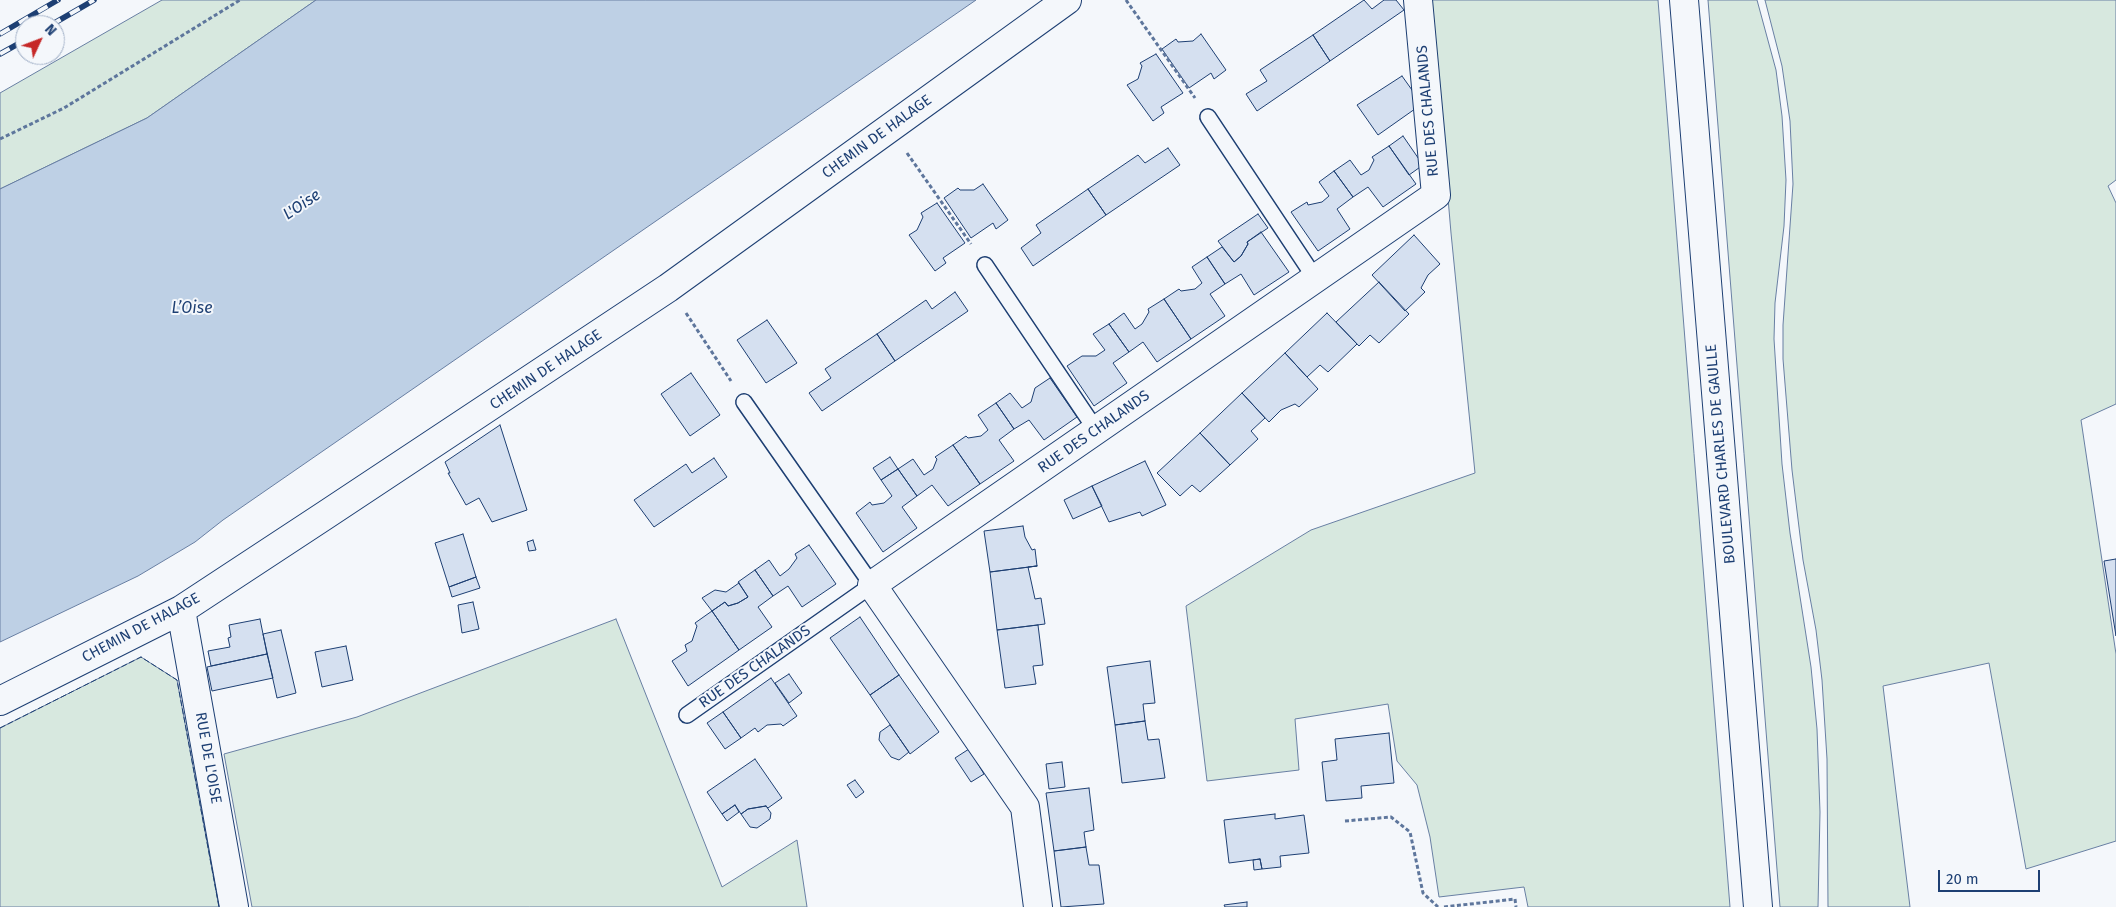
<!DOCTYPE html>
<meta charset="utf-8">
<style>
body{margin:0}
#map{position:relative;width:2116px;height:907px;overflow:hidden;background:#f4f7fb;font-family:"Fira Sans",sans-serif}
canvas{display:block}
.north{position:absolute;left:15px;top:15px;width:50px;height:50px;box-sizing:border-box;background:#f4f7fb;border:1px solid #9eadc5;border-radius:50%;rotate:47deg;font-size:14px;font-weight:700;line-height:20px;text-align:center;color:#1d3f73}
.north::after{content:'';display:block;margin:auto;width:18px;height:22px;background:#c62828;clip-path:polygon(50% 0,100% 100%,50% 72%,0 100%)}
.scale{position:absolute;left:1938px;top:870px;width:102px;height:22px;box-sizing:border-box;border:2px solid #1d3f73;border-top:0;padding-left:6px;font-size:15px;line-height:18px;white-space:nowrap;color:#1d3f73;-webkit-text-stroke:4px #f4f7fb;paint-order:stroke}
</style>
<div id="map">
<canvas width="2116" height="907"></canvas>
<div class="north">N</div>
<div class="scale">20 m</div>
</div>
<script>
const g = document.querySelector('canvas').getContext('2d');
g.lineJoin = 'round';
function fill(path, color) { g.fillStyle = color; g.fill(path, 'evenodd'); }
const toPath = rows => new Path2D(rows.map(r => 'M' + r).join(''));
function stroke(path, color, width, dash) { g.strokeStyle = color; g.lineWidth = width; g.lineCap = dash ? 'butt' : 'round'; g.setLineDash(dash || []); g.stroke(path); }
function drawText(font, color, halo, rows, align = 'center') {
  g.font = font + ' "Fira Sans",sans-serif'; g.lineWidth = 4; g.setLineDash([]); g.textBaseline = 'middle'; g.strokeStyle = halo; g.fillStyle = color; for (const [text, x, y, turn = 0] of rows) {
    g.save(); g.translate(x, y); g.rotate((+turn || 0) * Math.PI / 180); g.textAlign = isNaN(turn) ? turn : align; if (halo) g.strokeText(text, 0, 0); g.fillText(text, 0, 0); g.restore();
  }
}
const green = toPath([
 [162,0,316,0,147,118,0,189,0,93,162,0],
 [1431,0,1658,0,1730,907,1528,907,1524,887,1439,897,1430,837,1417,785,1397,761,1388,704,1295,719,1299,770,1207,781,1186,606,1311,530,1475,473,1451,233,1431,0],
 [1708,0,1757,0,1776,70,1782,116,1786,180,1784,226,1775,303,1774,339,1782,464,1790,533,1811,667,1817,729,1820,812,1818,907,1780,907,1708,0],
 [1765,0,2116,0,2116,180,2108,186,2116,203,2116,404,2081,420,2116,654,2116,841,2026,869,1989,663,1883,686,1910,907,1828,907,1827,759,1822,680,1816,630,1803,560,1792,470,1783,359,1783,325,1793,184,1790,121,1782,66,1765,0],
 [616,619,722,887,797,840,807,907,252,907,224,754,357,717,616,619],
 [141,657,177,680,219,907,0,907,0,728,141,657]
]);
fill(green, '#d7e8df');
stroke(green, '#687fa3', 1);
const water = toPath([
 [316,0,976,0,223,520,195,542,138,576,0,642,0,189,147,118,316,0]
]);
fill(water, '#bed0e5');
stroke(water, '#687fa3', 1);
const building = toPath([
 [1364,0,1372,9,1384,0,1396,0,1404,10,1330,61,1313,35,1364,0],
 [1201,34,1226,70,1214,79,1211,73,1189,88,1162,49,1176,39,1178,42,1193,41,1201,34],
 [1313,35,1330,61,1257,111,1246,94,1267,81,1260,70,1313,35],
 [1156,54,1183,93,1161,107,1164,113,1153,121,1127,85,1138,79,1142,66,1140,63,1156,54],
 [1402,76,1422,104,1378,135,1357,105,1402,76],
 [1403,136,1423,165,1409,175,1389,146,1403,136],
 [1389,146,1416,184,1383,207,1368,187,1353,197,1334,171,1350,160,1361,175,1369,170,1374,160,1372,157,1389,146],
 [1168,148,1180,165,1106,215,1088,189,1138,155,1145,163,1168,148],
 [1334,171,1353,197,1337,209,1350,229,1318,251,1291,212,1307,202,1308,205,1322,202,1329,196,1319,182,1334,171],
 [983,184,1008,220,996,229,993,223,971,238,944,198,958,188,960,190,974,190,983,184],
 [1088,189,1106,215,1033,266,1021,248,1041,233,1036,225,1088,189],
 [937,203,965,243,943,258,946,263,935,271,909,235,917,230,923,217,921,213,937,203],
 [1258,214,1268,228,1247,242,1248,244,1241,256,1234,262,1218,241,1258,214],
 [1261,232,1289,272,1254,295,1241,274,1225,284,1207,257,1222,247,1234,262,1241,256,1248,244,1247,242,1261,232],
 [1414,235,1440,264,1428,275,1421,288,1425,292,1405,311,1372,275,1414,235],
 [1207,257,1225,284,1210,294,1225,316,1191,339,1164,299,1179,289,1181,291,1195,289,1202,283,1192,267,1207,257],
 [1379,282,1409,314,1379,343,1370,335,1359,346,1336,322,1379,282],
 [955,292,968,311,895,361,877,334,926,300,932,309,955,292],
 [1164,299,1191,339,1157,362,1143,342,1129,352,1109,324,1124,313,1135,329,1142,324,1149,312,1148,309,1164,299],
 [1327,313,1357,344,1328,372,1320,365,1307,377,1285,353,1327,313],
 [767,320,797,363,766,383,737,340,767,320],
 [1109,324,1129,352,1113,363,1127,383,1094,406,1067,366,1082,356,1096,356,1105,350,1093,334,1109,324],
 [877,334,895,361,822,411,809,393,831,378,825,369,877,334],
 [1285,353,1318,389,1299,407,1295,404,1281,410,1269,422,1242,393,1285,353],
 [691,373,720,415,690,436,661,394,691,373],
 [1050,378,1077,417,1044,440,1029,420,1014,429,996,403,1010,393,1022,408,1031,402,1035,388,1050,378],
 [1242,393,1265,418,1251,431,1258,439,1230,465,1200,433,1242,393],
 [996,403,1014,429,999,440,1014,461,980,484,953,445,966,436,968,438,981,436,988,430,978,415,996,403],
 [500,425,527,510,492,522,479,498,466,505,448,473,450,473,445,462,500,425],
 [1200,433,1230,465,1200,492,1192,485,1180,496,1157,473,1200,433],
 [953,445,980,484,948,506,932,485,917,496,898,469,913,459,924,475,933,469,937,459,935,457,953,445],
 [890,457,898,469,881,480,873,468,890,457],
 [714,458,727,477,654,527,634,500,686,464,692,473,714,458],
 [1145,461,1166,505,1142,516,1140,512,1109,522,1092,486,1145,461],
 [898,469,917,496,902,507,917,528,883,552,856,513,870,502,872,505,884,503,892,496,881,480,898,469],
 [1092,486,1102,506,1073,519,1064,500,1092,486],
 [1023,526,1025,537,1032,550,1035,549,1037,566,990,572,984,531,1023,526],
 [463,534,476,577,449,587,435,543,463,534],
 [533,540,536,550,529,551,527,542,533,540],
 [809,545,836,584,802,607,788,586,773,596,755,570,769,560,780,576,789,569,797,558,795,554,809,545],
 [2116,559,2116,636,2104,561,2116,559],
 [1037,566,1028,567,1035,599,1041,598,1045,624,997,630,990,572,1037,566],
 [755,570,773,596,758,607,772,627,739,650,712,611,725,602,728,606,738,603,748,597,738,582,755,570],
 [476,577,480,588,452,597,449,587,476,577],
 [739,583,748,597,738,603,728,606,725,602,712,611,702,598,715,590,726,592,739,583],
 [473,602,479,629,462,633,458,605,473,602],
 [712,611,739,650,688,686,672,661,687,651,685,645,692,641,697,626,695,623,712,611],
 [860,617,899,675,870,695,830,638,860,617],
 [260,619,267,654,211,666,208,651,230,647,228,638,231,637,229,625,260,619],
 [1038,625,1043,665,1033,666,1036,684,1005,688,997,630,1038,625],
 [281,630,296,693,277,698,263,634,281,630],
 [346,646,353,680,322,687,315,652,346,646],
 [267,654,273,678,212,691,207,667,267,654],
 [1150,661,1155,703,1143,704,1145,721,1115,725,1107,667,1150,661],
 [789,674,802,693,789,703,775,683,789,674],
 [899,675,939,732,910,754,870,695,899,675],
 [771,678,797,716,783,726,781,724,767,725,758,732,755,728,741,738,723,712,771,678],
 [723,712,741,738,725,749,707,723,723,712],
 [1145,721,1148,740,1159,739,1165,778,1122,783,1115,725,1145,721],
 [890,725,909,752,899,760,891,757,879,740,880,732,890,725],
 [1389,733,1394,783,1361,786,1362,798,1326,801,1322,762,1337,760,1335,739,1389,733],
 [969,749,984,774,971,782,955,758,969,749],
 [755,759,782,798,768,808,766,806,748,809,741,814,735,805,722,814,707,792,755,759],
 [1062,762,1065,787,1049,789,1046,764,1062,762],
 [855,780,864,792,856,798,847,785,855,780],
 [1089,788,1094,830,1084,832,1086,847,1054,851,1046,793,1089,788],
 [735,805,739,812,727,821,722,814,735,805],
 [766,806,771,813,770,819,757,828,750,827,741,814,748,809,766,806],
 [1275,814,1275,819,1304,815,1309,853,1280,856,1281,867,1262,869,1260,859,1229,863,1224,820,1275,814],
 [1086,847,1089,865,1099,865,1104,904,1061,907,1054,851,1086,847],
 [1260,859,1262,869,1254,870,1253,860,1260,859],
 [1247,902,1247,907,1225,907,1224,905,1247,902]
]);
fill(building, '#d5e0f0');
stroke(building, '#1d3f73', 1);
const service = toPath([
 [1208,117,1315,278],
 [985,265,1096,430],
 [687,715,872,585,744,402]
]);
const minor = toPath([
 [181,610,234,907],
 [0,701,181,610,324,516,668,288,1067,0],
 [1038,907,1025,807,872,585,1436,195,1418,0]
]);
const secondary = toPath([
 [1684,0,1758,907]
]);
stroke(service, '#1d3f73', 18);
stroke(minor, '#1d3f73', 30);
stroke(secondary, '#1d3f73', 30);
stroke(toPath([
 [1126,0,1195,98],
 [0,139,64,108,240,0],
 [907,153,971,244],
 [686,313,731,381],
 [1345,821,1391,817,1410,832,1423,893,1438,907],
 [1444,907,1515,899,1516,907]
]), '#5e769c', 3, [4, 2.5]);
stroke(service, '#f4f7fb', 15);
stroke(minor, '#f4f7fb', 28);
stroke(secondary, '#f4f7fb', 28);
const rail = toPath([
 [51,25,94,0],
 [0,34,58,0],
 [0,54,25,40]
]);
stroke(rail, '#1d3f73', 5.5);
stroke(rail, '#f4f7fb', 4, [11]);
stroke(toPath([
 [0,728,141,657,177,680,219,907]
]), '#1d3f73', 1, [6, 2.5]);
drawText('15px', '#1d3f73', '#f4f7fb', [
 ["RUE DES CHALANDS",1428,111,-95],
 ["CHEMIN DE HALAGE",877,137,-36],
 ["CHEMIN DE HALAGE",546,370,-34],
 ["RUE DES CHALANDS",1094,432,-35],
 ["BOULEVARD CHARLES DE GAULLE",1721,454,-95],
 ["CHEMIN DE HALAGE",141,628,-28],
 ["RUE DES CHALANDS",755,667,-35],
 ["RUE DE L'OISE",208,758,80]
]);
drawText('italic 16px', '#1d3f73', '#f4f7fb', [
 ["L'Oise",302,205,-34],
 ["L’Oise",192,309]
]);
</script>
